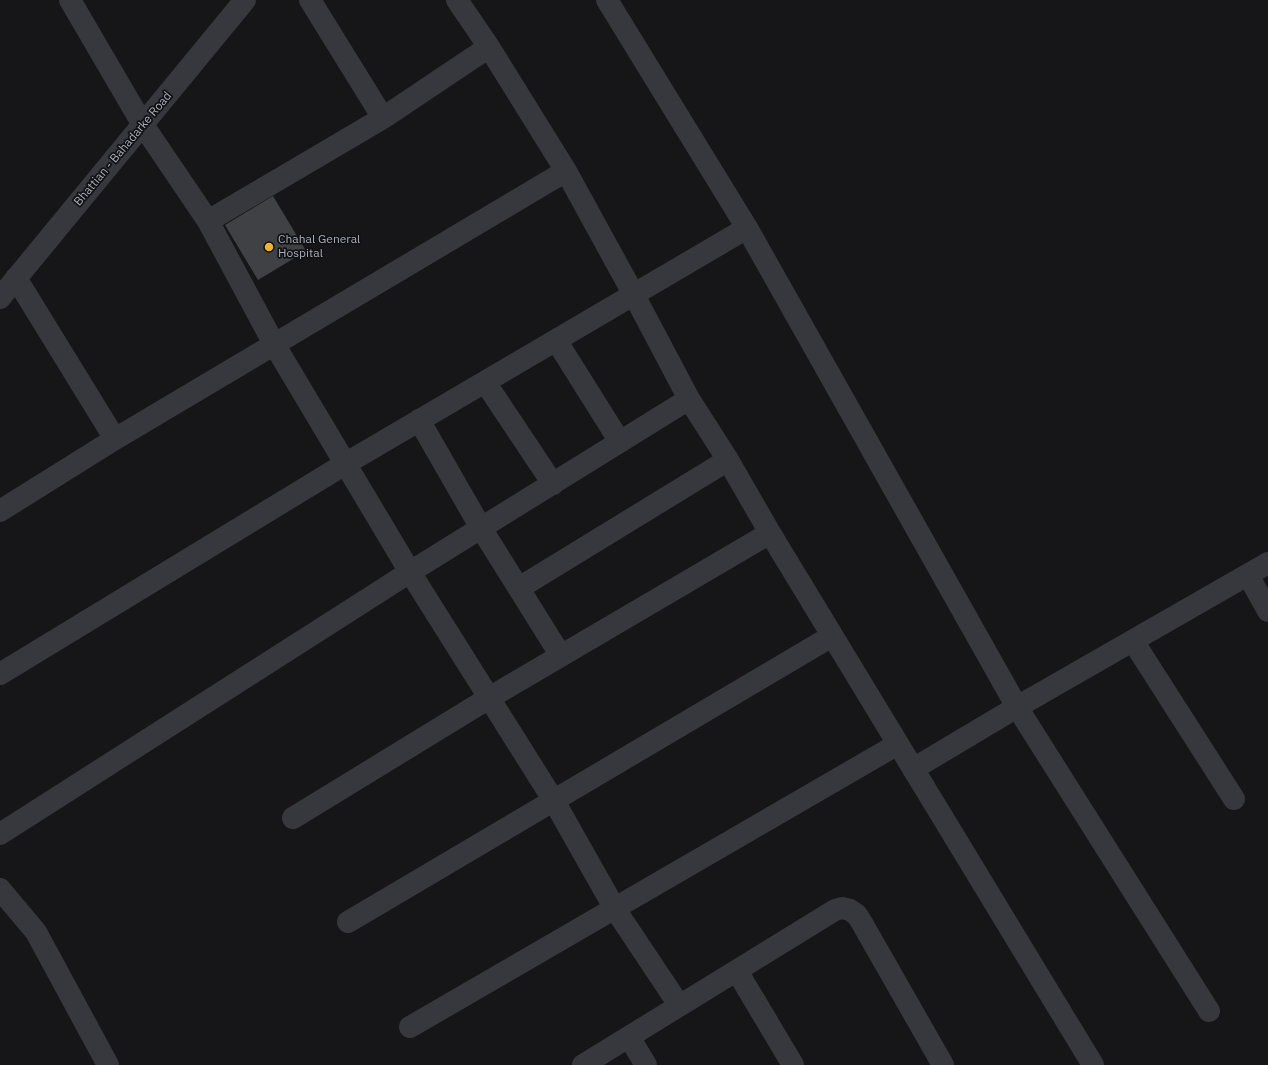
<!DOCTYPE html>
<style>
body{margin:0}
canvas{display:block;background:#161618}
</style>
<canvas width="1268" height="1065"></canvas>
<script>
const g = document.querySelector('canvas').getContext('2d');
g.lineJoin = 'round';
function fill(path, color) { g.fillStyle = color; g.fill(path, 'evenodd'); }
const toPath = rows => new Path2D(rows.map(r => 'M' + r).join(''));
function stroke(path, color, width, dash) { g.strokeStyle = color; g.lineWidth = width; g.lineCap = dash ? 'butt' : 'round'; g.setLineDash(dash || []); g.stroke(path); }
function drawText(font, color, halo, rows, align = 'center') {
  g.font = font + ' "IBM Plex Sans",sans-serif'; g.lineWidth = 3.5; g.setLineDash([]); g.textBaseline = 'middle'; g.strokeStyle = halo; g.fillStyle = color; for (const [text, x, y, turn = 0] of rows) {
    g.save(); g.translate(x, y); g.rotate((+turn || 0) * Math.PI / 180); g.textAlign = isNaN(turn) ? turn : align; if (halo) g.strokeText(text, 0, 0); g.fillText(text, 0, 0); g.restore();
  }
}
fill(toPath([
 [273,196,306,251,258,280,225,225]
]), '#404145');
stroke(toPath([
 [70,0,143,125,208,221,274,344,410,572,554,801,615,909,679,1005],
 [310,0,383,118],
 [457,0,489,47,566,171,634,295,689,399,728,460,770,533,1093,1065],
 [607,0,747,228,1017,707,1209,1011],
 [208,221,383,118,489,47],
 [16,278,115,439],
 [556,340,620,442],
 [485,382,553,484],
 [419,420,481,528,561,656],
 [0,511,115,439,566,171],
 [1248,575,1268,611],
 [519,588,728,460],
 [1133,641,1234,799],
 [0,674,345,464,747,228],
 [913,769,1017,707,1268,563],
 [293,818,489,698,770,533],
 [0,834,410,572,689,399],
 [0,889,36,932,108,1065],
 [348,922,832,636],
 [737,971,793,1065],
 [410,1027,898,744],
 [629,1037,646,1065],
 [583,1065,835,910,842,908,850,910,857,915,862,923,943,1065]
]), '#37383d', 22);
stroke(toPath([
 [0,298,245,0]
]), '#37383d', 22);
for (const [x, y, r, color] of [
 [269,247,5,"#f2b134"]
]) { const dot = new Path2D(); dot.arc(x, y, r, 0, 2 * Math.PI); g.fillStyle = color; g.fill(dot); stroke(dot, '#111113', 1.5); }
drawText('12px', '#a8adb8', '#111113', [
 ["Bhattian - Bahadarke Road",123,149,-50]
]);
drawText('12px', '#a8adb8', '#111113', [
 ["Chahal General",278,240],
 ["Hospital",278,254]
], 'left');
</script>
